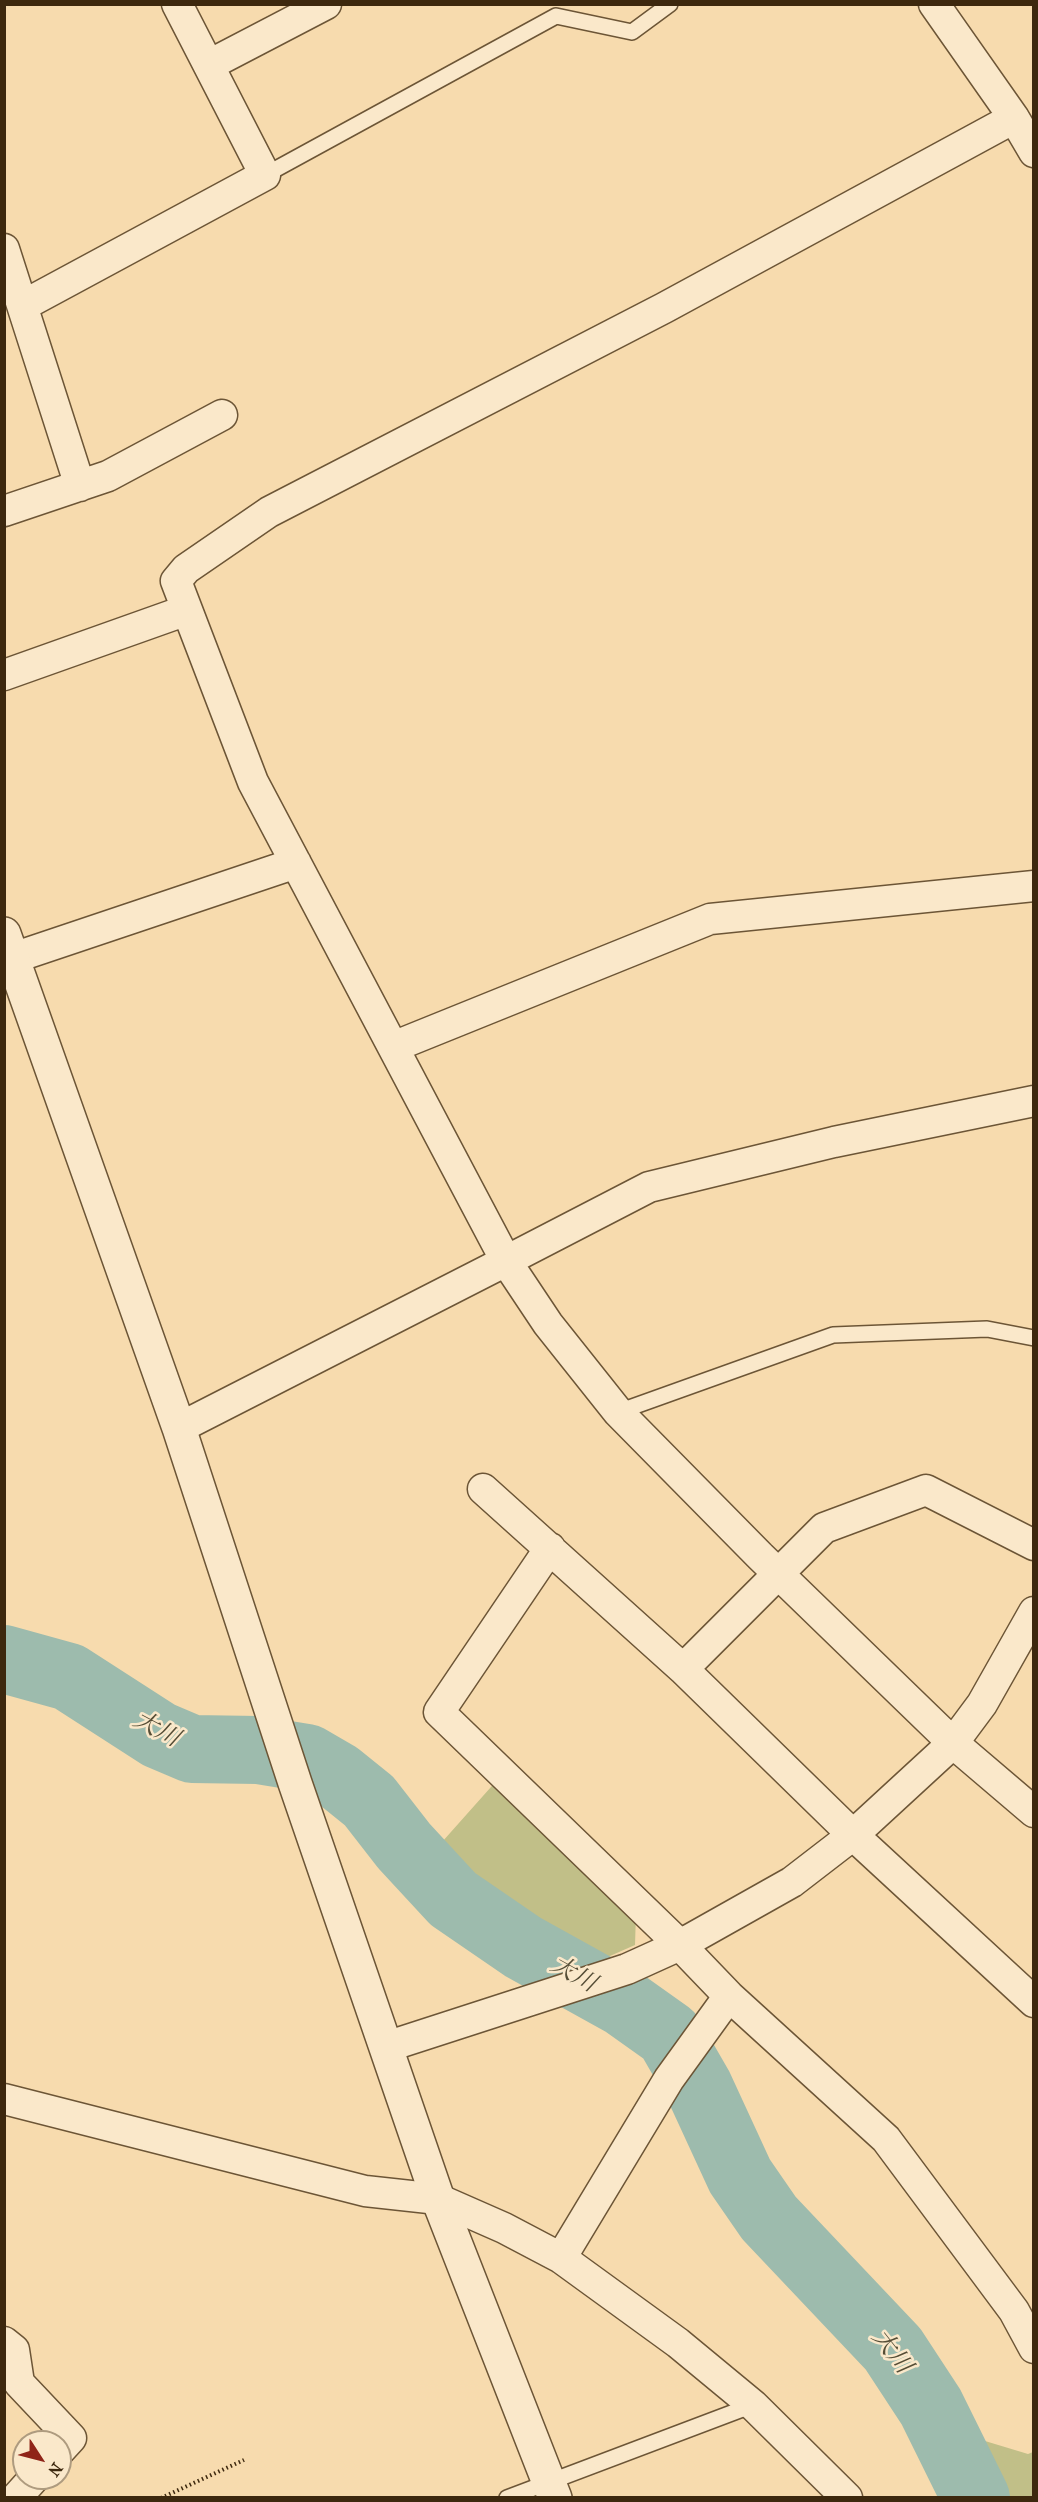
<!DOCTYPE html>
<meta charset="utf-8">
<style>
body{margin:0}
#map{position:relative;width:1038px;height:2502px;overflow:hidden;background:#f7dbae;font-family:"IM FELL French Canon",serif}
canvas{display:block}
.frame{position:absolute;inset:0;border:6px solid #3d280e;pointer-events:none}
.north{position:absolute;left:12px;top:2430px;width:60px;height:60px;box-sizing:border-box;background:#fae8ca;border:2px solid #ae9b7f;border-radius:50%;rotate:126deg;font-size:16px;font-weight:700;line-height:24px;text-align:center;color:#3d280e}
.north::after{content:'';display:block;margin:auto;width:21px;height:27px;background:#8f2418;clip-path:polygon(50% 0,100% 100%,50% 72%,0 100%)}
</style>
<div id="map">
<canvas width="1038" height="2502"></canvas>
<div class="frame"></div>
<div class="north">N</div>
</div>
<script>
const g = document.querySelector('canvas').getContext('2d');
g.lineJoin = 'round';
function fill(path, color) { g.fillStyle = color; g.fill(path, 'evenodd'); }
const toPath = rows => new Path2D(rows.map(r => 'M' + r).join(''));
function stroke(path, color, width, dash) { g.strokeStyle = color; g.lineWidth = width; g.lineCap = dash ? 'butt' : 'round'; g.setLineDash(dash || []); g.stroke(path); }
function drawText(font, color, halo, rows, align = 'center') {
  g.font = font + ' "IM FELL French Canon","Noto Serif JP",serif'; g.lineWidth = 5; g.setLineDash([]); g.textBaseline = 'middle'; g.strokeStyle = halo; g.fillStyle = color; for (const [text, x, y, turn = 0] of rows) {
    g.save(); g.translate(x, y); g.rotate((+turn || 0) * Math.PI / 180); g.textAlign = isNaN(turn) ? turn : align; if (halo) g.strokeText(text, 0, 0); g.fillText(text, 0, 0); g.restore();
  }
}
fill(toPath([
 [499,1778,636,1913,635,1945,578,1970,457,1894,426,1860],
 [952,2431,1028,2454,1033,2452,1033,2497,984,2497]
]), '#c1bf88');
stroke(toPath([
 [4,1659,69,1677,159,1735,192,1749,258,1750,307,1758,338,1776,369,1801,404,1846,453,1899,523,1947,624,2003,669,2035,699,2087,740,2176,769,2218,893,2349,931,2407,976,2498]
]), '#9dbbad', 68);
const service = toPath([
 [265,175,556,16,632,32,670,4],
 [618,1412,833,1335,987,1329,1034,1338],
 [507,2498,753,2405]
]);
const minor = toPath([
 [934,4,1014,118,1034,152],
 [209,65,326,4],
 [1014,118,664,308,269,512,186,569,176,581,253,782,506,1261,649,1187,834,1142,1034,1101],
 [4,249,80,486],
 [24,305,265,175,177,4],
 [4,511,108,476,222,415],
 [4,675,187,610],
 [13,958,296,863],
 [393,1047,710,919,1034,886],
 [179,1428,506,1261,548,1324,618,1412,760,1556,953,1743,1034,1812],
 [483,1489,683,1669,853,1835,1034,2002],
 [550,1548,439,1712,680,1945,729,1996,886,2139,1014,2311,1034,2348],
 [683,1669,824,1528,926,1490,1034,1545],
 [386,2047,627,1969,680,1945,792,1882,853,1835,953,1743,982,1704,1034,1612],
 [4,2099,365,2191,438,2199,504,2228,561,2258,678,2343,753,2405,847,2498],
 [561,2258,669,2079,729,1996],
 [4,2342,14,2350,19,2383,71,2438,60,2450],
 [16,2498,34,2478]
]);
const tertiary = toPath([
 [4,934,179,1428,295,1783,438,2199,555,2498]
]);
stroke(service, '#6c5536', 18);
stroke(minor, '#6c5536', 33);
stroke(tertiary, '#6c5536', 36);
stroke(toPath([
 [161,2498,244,2460]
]), '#3d280e', 4, [1.5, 3]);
stroke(service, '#fae8ca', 15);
stroke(minor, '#fae8ca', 30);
stroke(tertiary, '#fae8ca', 33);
drawText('italic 24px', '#554d36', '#fae8ca', [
 ["大川",156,1730,28],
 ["大川",573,1975,29],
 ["大川",891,2352,52]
]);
</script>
